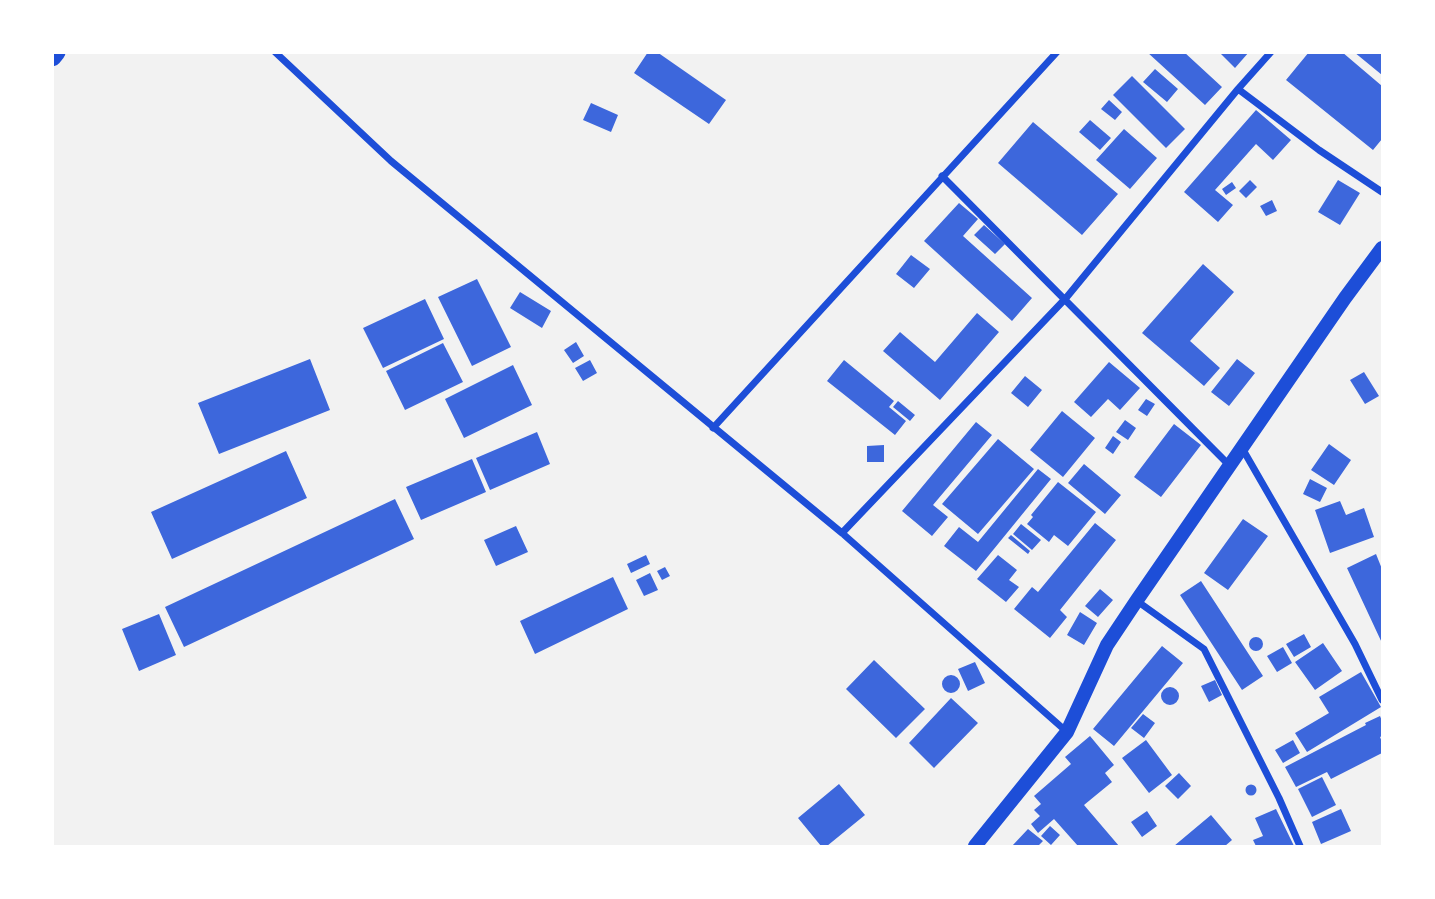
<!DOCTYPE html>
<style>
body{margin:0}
#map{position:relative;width:1435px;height:899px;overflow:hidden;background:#f2f2f2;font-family:"PT Sans",sans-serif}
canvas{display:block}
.frame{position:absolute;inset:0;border:54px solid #fff;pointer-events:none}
</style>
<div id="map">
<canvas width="1435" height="899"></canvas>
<div class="frame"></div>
</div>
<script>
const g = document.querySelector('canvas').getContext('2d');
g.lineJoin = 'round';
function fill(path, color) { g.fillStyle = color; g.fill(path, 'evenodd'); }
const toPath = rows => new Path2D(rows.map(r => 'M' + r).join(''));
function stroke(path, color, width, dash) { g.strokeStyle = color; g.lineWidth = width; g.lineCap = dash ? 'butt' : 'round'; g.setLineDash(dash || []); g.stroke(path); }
fill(toPath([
 [648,52,657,52,726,100,709,124,634,73],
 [1147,52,1184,52,1222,87,1205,105],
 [1219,52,1249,52,1235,68],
 [1309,52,1342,52,1382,86,1382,139,1373,150,1286,80],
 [1354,52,1382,52,1382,75],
 [1155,69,1178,89,1167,102,1143,82],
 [1132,76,1185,129,1166,148,1113,95],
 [1109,100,1122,112,1115,120,1101,109],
 [591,103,618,115,611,132,583,120],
 [1256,110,1291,140,1273,160,1256,144,1215,190,1233,205,1218,222,1184,192],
 [1090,120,1111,138,1100,150,1079,132],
 [1033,122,1118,194,1082,235,998,163],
 [1124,129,1157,158,1130,189,1096,160],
 [1250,180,1257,187,1246,198,1239,191],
 [1338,180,1360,193,1340,225,1318,212],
 [1232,182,1236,188,1226,195,1222,189],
 [1272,200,1277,211,1266,216,1260,206],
 [959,203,978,219,963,236,1032,298,1012,321,924,241],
 [984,225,1005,244,995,254,974,235],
 [911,255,930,269,914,288,896,274],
 [1203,264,1234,292,1190,341,1220,368,1204,386,1142,333],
 [477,279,511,347,472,366,438,297],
 [520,292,551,311,542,328,510,308],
 [425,299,444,339,383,368,363,328],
 [977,313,999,332,940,400,883,351,900,332,935,362],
 [576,342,584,356,573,363,564,350],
 [443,343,463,382,405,410,386,371],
 [310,359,330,410,219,454,198,403],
 [1237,359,1255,373,1229,406,1211,392],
 [590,360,597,373,583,381,575,368],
 [844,360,894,401,889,407,906,421,895,435,827,381],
 [1109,362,1140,388,1120,410,1108,399,1091,417,1074,402],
 [513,365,532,405,464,438,445,399],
 [1364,372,1379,396,1365,404,1350,380],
 [1025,376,1042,390,1028,407,1011,393],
 [1146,399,1155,404,1147,416,1138,410],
 [898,401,915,415,910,421,893,407],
 [1062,411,1095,438,1063,477,1030,450],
 [1125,420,1136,428,1128,440,1116,432],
 [976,422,992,435,933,505,948,517,932,536,902,511],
 [1174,424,1201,445,1161,497,1134,477],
 [537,432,550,464,490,490,476,458],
 [1113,436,1121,442,1113,454,1105,448],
 [998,439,1034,469,978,534,942,504],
 [1329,444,1351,460,1334,485,1311,470],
 [884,445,884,462,867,462,867,446],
 [286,451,307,498,172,559,151,512],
 [472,459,486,492,421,520,406,487],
 [1084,464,1121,495,1105,514,1068,483],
 [1038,469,1051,479,976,571,944,546,959,527,978,542],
 [1310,479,1327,488,1320,502,1303,494],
 [1058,482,1096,512,1068,546,1054,535,1049,542,1027,524,1033,517,1031,515],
 [395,499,414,539,184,647,165,607],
 [1340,501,1346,515,1364,508,1374,537,1330,553,1315,510],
 [1243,519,1268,536,1228,590,1204,573],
 [1095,523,1116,540,1060,610,1067,617,1050,638,1014,609,1032,587,1038,592],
 [1021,524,1041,540,1032,550,1013,534],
 [516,526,528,552,496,566,484,540],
 [1011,535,1030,551,1028,554,1008,538],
 [1376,554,1382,569,1382,643,1347,568],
 [646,555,650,564,631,573,627,564],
 [998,555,1017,570,1009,580,1019,587,1006,602,977,579],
 [665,567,670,576,662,580,657,571],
 [650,573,658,590,644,596,636,580],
 [613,577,628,609,535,654,520,621],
 [1201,581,1263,676,1242,690,1180,595],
 [1100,589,1113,600,1098,617,1085,606],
 [1080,612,1097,623,1084,645,1067,635],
 [159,614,176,655,139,671,122,629],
 [1304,634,1311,647,1294,657,1286,644],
 '1249 644a7 7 0 1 1 14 0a7 7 0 1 1-14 0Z',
 [1323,643,1342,671,1315,690,1295,662],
 [1162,646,1183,663,1114,746,1093,729],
 [1283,647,1292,663,1277,672,1267,656],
 [874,660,925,709,896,738,846,689],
 [975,662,985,683,968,691,958,669],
 [1361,672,1381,707,1307,752,1295,733,1329,713,1319,697],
 '942 684a9 9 0 1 1 18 0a9 9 0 1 1-18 0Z',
 [1215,680,1222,695,1209,702,1201,686],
 '1161 696a9 9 0 1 1 18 0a9 9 0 1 1-18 0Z',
 [951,698,978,723,934,768,909,743],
 [1143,714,1155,723,1144,738,1131,728],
 [1380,716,1382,721,1382,736,1380,737,1382,742,1382,753,1331,779,1327,772,1296,787,1285,767,1366,725,1365,723],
 [1090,736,1114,765,1105,773,1112,782,1084,805,1119,846,1078,846,1054,819,1038,833,1031,824,1040,816,1034,810,1041,804,1034,796,1071,764,1065,757],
 [1146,740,1172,775,1149,793,1122,758],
 [1293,740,1300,753,1283,763,1275,750],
 [1179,773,1191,786,1178,799,1165,786],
 [1322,777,1336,805,1312,817,1298,789],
 [839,784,865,815,827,846,821,846,798,818],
 '1245.5 790a5.5 5.5 0 1 1 11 0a5.5 5.5 0 1 1-11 0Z',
 [1276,809,1294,846,1256,846,1253,840,1263,836,1255,818],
 [1341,809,1351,831,1321,844,1312,822],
 [1147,811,1157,826,1142,837,1131,822],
 [1211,815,1232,840,1225,846,1174,846],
 [1050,826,1060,835,1051,845,1041,836],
 [1028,829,1043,841,1038,846,1012,846]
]), '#3d67dc');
stroke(toPath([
 [275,52,391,161,842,533,1067,732],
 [1238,89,1319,150,1382,192],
 [942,176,1229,465],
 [713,428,1057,52],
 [1242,448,1355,644,1382,700],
 [842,533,1066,298,1238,89,1271,52],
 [1137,601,1204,649,1279,798,1300,846]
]), '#1d4ed8', 7);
stroke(toPath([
 [975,846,1067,732,1107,645,1137,600,1345,298,1382,248]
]), '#1d4ed8', 14);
stroke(toPath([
 [52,57,56,52]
]), '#1d4ed8', 19);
</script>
